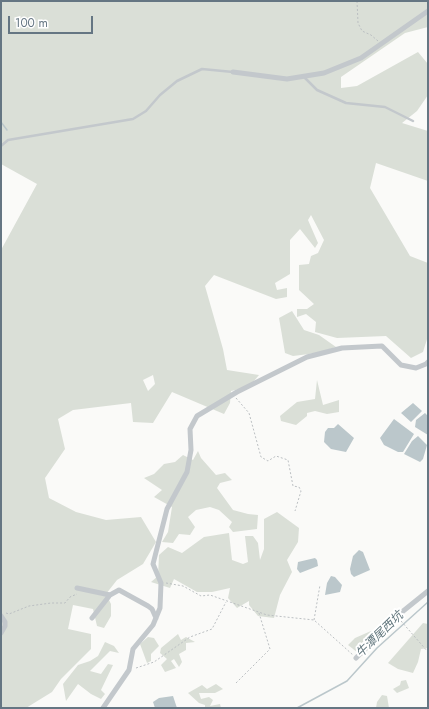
<!DOCTYPE html>
<meta charset="utf-8">
<style>
body{margin:0}
#map{position:relative;width:429px;height:709px;overflow:hidden;background:#fafaf8;font-family:Jost,sans-serif}
canvas{display:block}
.frame{position:absolute;inset:0;border:2px solid #657683;pointer-events:none}
.scale{position:absolute;left:8px;top:16px;width:85px;height:18px;box-sizing:border-box;border:2px solid #657683;border-top:0;padding-left:5px;font-size:12px;line-height:14px;white-space:nowrap;color:#657683;-webkit-text-stroke:3px #fff;paint-order:stroke}
</style>
<div id="map">
<canvas width="429" height="709"></canvas>
<div class="frame"></div>
<div class="scale">100 m</div>
</div>
<script>
const g = document.querySelector('canvas').getContext('2d');
g.lineJoin = 'round';
function fill(path, color) { g.fillStyle = color; g.fill(path, 'evenodd'); }
const toPath = rows => new Path2D(rows.map(r => 'M' + r).join(''));
function stroke(path, color, width, dash) { g.strokeStyle = color; g.lineWidth = width; g.lineCap = dash ? 'butt' : 'round'; g.setLineDash(dash || []); g.stroke(path); }
function drawText(font, color, halo, rows, align = 'center') {
  g.font = font + ' Jost,"Noto Sans TC",sans-serif'; g.lineWidth = 4; g.setLineDash([]); g.textBaseline = 'middle'; g.strokeStyle = halo; g.fillStyle = color; for (const [text, x, y, turn = 0] of rows) {
    g.save(); g.translate(x, y); g.rotate((+turn || 0) * Math.PI / 180); g.textAlign = isNaN(turn) ? turn : align; if (halo) g.strokeText(text, 0, 0); g.fillText(text, 0, 0); g.restore();
  }
}
fill(toPath([
 [1,1,428,1,428,27,405,33,341,77,341,88,357,86,418,52,428,64,428,95,417,111,402,123,428,131,428,181,376,163,370,188,410,256,428,263,428,336,423,352,411,358,386,336,337,338,315,332,316,322,306,314,297,317,297,309,307,309,314,304,299,290,299,265,309,264,311,256,318,253,324,240,311,215,308,220,318,243,315,248,300,229,290,240,290,274,275,283,277,290,287,288,287,297,276,299,214,275,205,286,223,349,227,370,259,375,249,387,231,391,230,403,224,414,172,392,153,423,133,422,131,403,73,410,58,419,65,449,45,478,49,498,76,512,106,520,141,517,156,542,143,564,117,580,106,594,111,604,111,616,104,628,97,626,93,609,73,605,68,629,91,634,91,649,61,679,52,692,26,708,1,708,1,250,37,184,1,164],
 [153,375,155,384,148,391,143,380],
 [292,311,304,330,319,335,336,347,317,353,293,356,285,353,279,318],
 [317,380,323,405,339,400,339,412,327,414,315,411,307,413,307,416,296,425,281,421,280,416,297,402,315,399],
 [198,451,201,458,216,475,225,473,232,480,220,483,217,488,233,510,248,514,258,515,257,529,233,532,229,527,232,522,219,510,210,507,196,510,188,517,195,527,190,535,179,534,173,543,162,542,168,532,172,507,154,497,162,490,144,478,154,474,164,464,175,462,183,455,193,460],
 [277,512,299,528,298,542,287,560,292,572,280,595,274,618,258,616,249,605,249,601,237,608,228,598,230,588,212,592,197,592,174,579,170,588,151,582,158,576,159,555,168,547,182,553,204,537,229,533,232,560,243,564,248,562,245,536,253,536,258,543,260,560,264,549,264,519],
 [423,623,428,624,428,648,421,649,418,662,413,673,398,669,388,663],
 [371,631,381,637,362,656,348,645,355,638],
 [178,634,181,640,186,637,195,642,186,643,186,650,179,654,182,662,179,667,174,659,171,661,176,668,165,672,161,665,167,659,160,653,161,648],
 [148,637,154,638,159,646,151,654,151,661,147,663,140,644],
 [105,642,114,646,119,653,110,651,90,671,101,674,108,664,113,665,101,690,105,694,101,699,91,694,78,684,66,701,63,684,78,665,90,661,98,656],
 [406,680,409,688,397,693,393,689,400,685,401,681],
 [216,684,223,689,215,693,199,693,201,699,209,697,213,700,210,706,220,704,221,708,205,708,205,705,199,703,188,693,202,685,207,689],
 [382,695,387,696,389,708,376,708,377,702]
]), '#dadfd7');
fill(toPath([
 [413,403,422,411,411,422,401,413],
 [425,413,428,416,428,435,415,427,416,420],
 [394,419,414,434,403,452,398,452,384,445,380,438],
 [338,424,354,438,346,452,331,449,324,442,325,432,328,428,334,428],
 [418,436,427,445,423,459,420,462,404,454,412,441],
 [359,550,363,552,370,570,354,577,351,574,350,569,353,556],
 [315,558,317,560,318,566,300,573,297,569,298,562],
 [331,576,335,577,342,585,340,592,325,595,327,583],
 [173,696,177,708,155,708,153,702,159,698]
]), '#bbc7cb');
stroke(toPath([
 [1,122,7,130],
 [297,708,347,681,377,648,428,602]
]), '#bbc7cb', 1.5);
stroke(toPath([
 [357,1,358,23,362,31,371,35,378,41],
 [236,398,249,413,261,457,268,461,276,456,288,460,293,486,299,487,301,491,295,511],
 [166,583,183,586,201,596,210,595,267,615,314,620,353,655],
 [6,613,9,614,29,606,51,603,65,603,70,597,77,594],
 [314,620,320,585],
 [401,621,428,652],
 [136,668,154,662,190,637,212,629,226,602],
 [236,683,270,649,259,613]
]), '#bbbfc2', 1, [2, 2]);
stroke(toPath([
 [304,77,317,90,346,103,385,107,413,121],
 [1,146,8,140,133,119,146,111,160,95,177,81,202,69,233,72]
]), '#c3c8cc', 2.5);
stroke(toPath([
 [233,72,287,79,324,73,361,58,428,11],
 [77,588,110,595],
 [1,616,5,622,5,626,1,633],
 [92,618,110,595,119,590,148,606,152,609,156,618],
 [356,658,397,616,428,591],
 [103,708,129,670,133,649,153,625,160,608,161,583,153,564,167,509,187,472,191,450,190,429,197,416,237,392,307,357,342,348,382,346,401,365,416,368,426,364,428,362]
]), '#c3c8cc', 5);
drawText('italic 12px', '#60757c', '#fff', [
 ["牛潭尾西坑",380,635,-44]
]);
</script>
